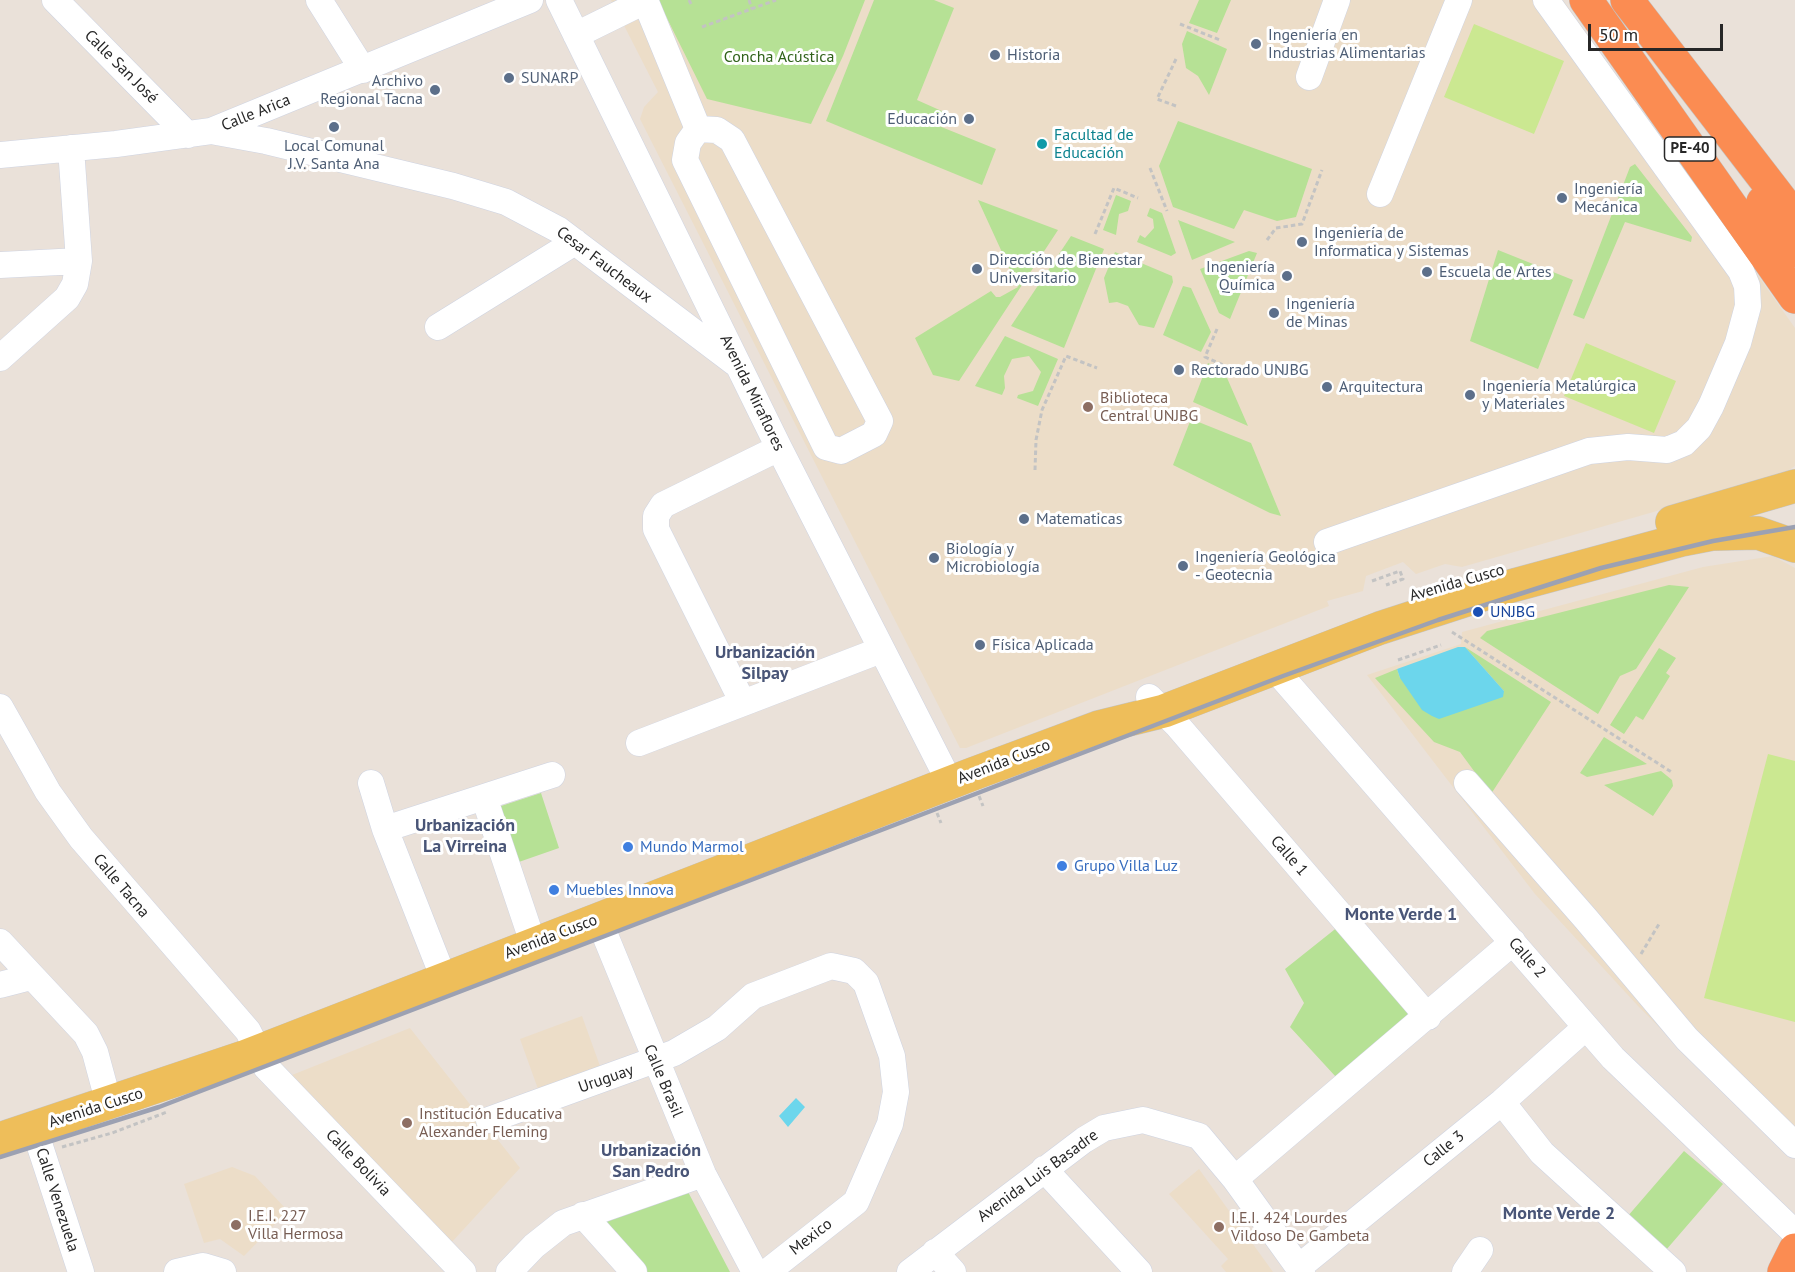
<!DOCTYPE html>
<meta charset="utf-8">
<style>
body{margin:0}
#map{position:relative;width:1795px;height:1272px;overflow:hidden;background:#eae1d9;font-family:"PT Sans",sans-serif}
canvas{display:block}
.scale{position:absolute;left:1588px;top:24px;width:135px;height:27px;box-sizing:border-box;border:3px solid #272727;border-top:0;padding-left:8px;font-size:18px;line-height:21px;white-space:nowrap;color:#272727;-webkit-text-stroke:4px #fff;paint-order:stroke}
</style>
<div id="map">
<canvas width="1795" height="1272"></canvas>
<div class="scale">50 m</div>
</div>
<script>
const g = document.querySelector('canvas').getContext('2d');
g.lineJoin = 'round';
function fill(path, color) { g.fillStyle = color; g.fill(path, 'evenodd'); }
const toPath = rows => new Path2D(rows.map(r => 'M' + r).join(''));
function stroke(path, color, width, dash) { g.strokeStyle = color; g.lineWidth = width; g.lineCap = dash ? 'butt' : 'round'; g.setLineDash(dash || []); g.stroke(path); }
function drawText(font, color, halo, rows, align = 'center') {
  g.font = font + ' "PT Sans",sans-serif'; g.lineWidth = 6; g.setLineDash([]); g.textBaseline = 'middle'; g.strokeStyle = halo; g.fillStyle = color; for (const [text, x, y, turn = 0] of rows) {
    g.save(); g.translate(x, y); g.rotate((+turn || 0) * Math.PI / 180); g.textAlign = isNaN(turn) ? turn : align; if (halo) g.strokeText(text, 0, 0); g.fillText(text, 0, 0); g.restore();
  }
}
fill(toPath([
 [611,0,1563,0,1795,328,1795,466,1782,475,1462,567,1445,564,1416,574,1403,562,1366,576,1363,591,1327,601,1329,606,966,748,960,748,640,119,644,107,658,92],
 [1773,556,1795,568,1795,1151,1788,1156,1638,1006,1535,894,1367,675,1461,644,1462,632,1703,567],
 [582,1016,600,1066,538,1089,520,1039],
 [410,1028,520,1168,451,1243,282,1079],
 [232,1167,255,1176,288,1211,244,1256,220,1239,204,1243,184,1184],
 [1199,1169,1273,1272,1226,1272,1221,1266,1228,1259,1169,1194]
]), '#ecddc8');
fill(toPath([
 [658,0,865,0,843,56,811,124,707,99],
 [874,0,934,0,954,8,917,100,944,112,939,126,996,149,982,185,826,121],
 [1199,0,1231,0,1217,33,1189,23],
 [1187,31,1227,49,1209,95,1198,76,1186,68,1182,44],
 [1178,121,1312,169,1296,217,1277,221,1244,210,1234,229,1173,207,1159,166],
 [1635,164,1692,237,1691,242,1625,222,1584,319,1573,315,1630,167],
 [1116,195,1131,201,1128,211,1119,214,1116,235,1103,230],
 [978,200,1058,230,959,381,933,375,915,338,991,291,996,297,1000,297,1018,287],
 [1150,208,1162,213,1176,253,1171,256,1137,242,1140,235,1145,238,1154,228,1153,219,1147,216],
 [1178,220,1235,242,1192,260],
 [1071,236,1104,249,1064,348,1011,326],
 [1498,250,1573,280,1538,369,1470,341],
 [1249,251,1257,253,1230,319,1219,313,1200,269],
 [1115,252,1172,276,1173,282,1154,328,1139,325,1128,306,1117,302,1109,303,1104,278],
 [1183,286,1191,288,1211,332,1201,352,1163,335],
 [1005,336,1058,359,1038,406,1017,398,1018,395,1033,391,1041,372,1029,356,1012,359,1004,376,1005,388,1002,395,975,386],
 [1208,363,1224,371,1248,426,1193,402],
 [1191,419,1251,443,1281,516,1270,513,1173,465],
 [1669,585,1689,587,1636,669,1620,676,1598,714,1480,638,1487,631],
 [1465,647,1551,702,1491,794,1460,752,1434,742,1375,678,1397,669,1400,678,1504,691],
 [1659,648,1676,658,1666,673,1670,676,1643,720,1636,716,1624,734,1610,725],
 [1604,737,1647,764,1587,777,1580,773],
 [1661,771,1672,780,1673,786,1653,816,1604,785],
 [541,793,559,848,516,863,498,807],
 [1339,926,1411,1012,1336,1077,1290,1027,1304,1003,1285,969],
 [1684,1151,1723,1184,1666,1250,1627,1217],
 [686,1188,730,1272,645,1272,602,1221]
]), '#b6e195');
fill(toPath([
 [1474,24,1564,61,1534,134,1444,97],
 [1586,343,1676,381,1654,433,1564,396],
 [1768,754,1795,761,1795,1022,1704,998]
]), '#cbe891');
fill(toPath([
 [1458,647,1465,647,1504,691,1503,697,1439,719,1432,716,1422,710,1400,678,1397,669],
 [796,1098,805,1107,788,1127,779,1116]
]), '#6cd6ec');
const minor = toPath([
 [55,0,188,135],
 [319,0,363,70],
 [559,0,779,448,950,783],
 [645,0,698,129],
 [576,35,645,1],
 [1309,77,1337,0],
 [698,129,717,130,732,140,880,421,874,434,841,451,826,447,685,160,688,143,698,129],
 [211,131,266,141,453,186,506,202,559,230,735,363],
 [0,155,116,144,211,131,530,0],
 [1380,194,1459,0],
 [0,265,79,261],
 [438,327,575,242],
 [0,358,67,298,75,284,79,261,71,148],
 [1327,542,1589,451,1628,447,1667,450,1684,443,1699,428,1711,406,1738,343,1748,306,1747,286,1741,271,1546,0],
 [1274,668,1613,1058,1795,1233],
 [1149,697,1177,725,1428,1017],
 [743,703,656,529,656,516,663,505,779,448],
 [0,707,48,792,81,838,248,1031,266,1067,463,1272],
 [639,743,881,650],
 [371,783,385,829,444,979],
 [1467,783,1586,919,1687,1039,1795,1145],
 [484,797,533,943],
 [385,829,552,775],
 [598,918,703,1174,755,1272],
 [0,942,86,1034,95,1052,109,1104],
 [0,985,31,977],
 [1502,1102,1542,1153,1673,1272],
 [489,1120,674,1053,717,1028,753,996,831,966,854,971,866,983,892,1056,896,1092,890,1124,856,1202,767,1272],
 [34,1128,81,1272],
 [1044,1169,1139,1272],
 [1235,1179,1513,942],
 [583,1215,634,1272],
 [935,1252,953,1272],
 [1299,1267,1502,1102,1586,1027],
 [177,1272,203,1266,223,1272],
 [509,1272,534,1246,563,1223,703,1174],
 [910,1272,1084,1140,1104,1128,1143,1120,1199,1136,1235,1179,1302,1272],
 [1465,1272,1480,1250]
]);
const major = toPath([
 [1672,522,1795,486],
 [0,1139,244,1057,970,775,1099,727,1164,711,1380,628,1500,589,1681,540,1712,534,1758,533,1795,546]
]);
const highway = toPath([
 [1586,0,1795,297],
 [1627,0,1795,218],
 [1763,202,1795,251],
 [1784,1272,1795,1250]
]);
stroke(minor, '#ced3e1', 27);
stroke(major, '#c3c3c3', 34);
stroke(highway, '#c3c3c3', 34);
stroke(toPath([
 [689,0,691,4],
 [749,0,752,9],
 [1180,24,1220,40],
 [702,27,776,0],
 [1176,59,1157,99,1176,106],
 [1150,168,1167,211],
 [1095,234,1114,188,1138,198],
 [1267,240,1276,228,1302,224,1322,170],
 [1217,329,1205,357,1237,371],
 [1035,470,1036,440,1042,410,1066,356,1097,368],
 [1372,581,1400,571,1403,579,1386,585],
 [1452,632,1673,773],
 [1398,660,1441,645],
 [979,796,983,806],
 [937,813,941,823],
 [1641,954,1659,924],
 [62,1147,112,1133,167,1112]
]), '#c3c3c3', 3, [4.5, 3]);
stroke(minor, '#fff', 26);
stroke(major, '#eebe5a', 33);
stroke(highway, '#fb8c52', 33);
stroke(toPath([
 [0,1157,159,1107,1283,676,1438,620,1601,568,1713,541,1795,527]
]), '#9ca1b2', 4.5);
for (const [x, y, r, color] of [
 [1256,44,6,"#5c6f8a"],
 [995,55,6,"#5c6f8a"],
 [509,78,6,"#5c6f8a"],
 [435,90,6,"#5c6f8a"],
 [969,119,6,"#5c6f8a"],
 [334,127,6,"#5c6f8a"],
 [1042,144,6,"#0f9aa8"],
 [1562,198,6,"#5c6f8a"],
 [1302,242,6,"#5c6f8a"],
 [977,269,6,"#5c6f8a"],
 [1427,272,6,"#5c6f8a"],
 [1287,276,6,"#5c6f8a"],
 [1274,313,6,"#5c6f8a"],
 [1179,370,6,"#5c6f8a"],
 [1327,387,6,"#5c6f8a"],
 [1470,395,6,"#5c6f8a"],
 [1088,407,6,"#8d6e63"],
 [1024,519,6,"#5c6f8a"],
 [934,558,6,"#5c6f8a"],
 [1183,566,6,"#5c6f8a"],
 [1478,612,6,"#1a4fb4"],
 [980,645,6,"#5c6f8a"],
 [628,847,6,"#3f7fe0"],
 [1062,866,6,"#3f7fe0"],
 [554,890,6,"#3f7fe0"],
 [407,1123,6,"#8d6e63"],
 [236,1225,6,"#8d6e63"],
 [1219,1227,6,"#8d6e63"]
]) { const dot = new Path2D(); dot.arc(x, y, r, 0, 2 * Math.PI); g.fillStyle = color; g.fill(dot); stroke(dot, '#fff', 2); }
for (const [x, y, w] of [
 [1690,149,51]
]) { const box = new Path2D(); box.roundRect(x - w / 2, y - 12, w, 24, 4.5); g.fillStyle = '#fff'; g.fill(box); stroke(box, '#272727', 1.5); }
drawText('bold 15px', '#272727', null, [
 ["PE-40",1690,149]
]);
drawText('16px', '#4e5e75', '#fff', [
 ["Ingeniería en",1268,35],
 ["Industrias Alimentarias",1268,53],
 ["Historia",1007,55],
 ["SUNARP",521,78],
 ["Archivo",423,81,"right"],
 ["Regional Tacna",423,99,"right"],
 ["Educación",957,119,"right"],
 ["Local Comunal",334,146,"center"],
 ["J.V. Santa Ana",334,164,"center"],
 ["Ingeniería",1574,189],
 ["Mecánica",1574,207],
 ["Ingeniería de",1314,233],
 ["Informatica y Sistemas",1314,251],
 ["Dirección de Bienestar",989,260],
 ["Universitario",989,278],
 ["Ingeniería",1275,267,"right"],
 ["Química",1275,285,"right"],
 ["Escuela de Artes",1439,272],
 ["Ingeniería",1286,304],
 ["de Minas",1286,322],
 ["Rectorado UNJBG",1191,370],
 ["Ingeniería Metalúrgica",1482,386],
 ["y Materiales",1482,404],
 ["Arquitectura",1339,387],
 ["Matematicas",1036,519],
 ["Biología y",946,549],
 ["Microbiología",946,567],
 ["Ingeniería Geológica",1195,557],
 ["- Geotecnia",1195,575],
 ["Física Aplicada",992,645]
], 'left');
drawText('16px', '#30621a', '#fff', [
 ["Concha Acústica",779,57]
]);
drawText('16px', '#272727', '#fff', [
 ["Calle San José",121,67,45],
 ["Calle Arica",256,113,-22],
 ["Cesar Faucheaux",604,265,37],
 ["Avenida Miraflores",752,393,64],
 ["Avenida Cusco",1457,583,-16],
 ["Avenida Cusco",1004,762,-21],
 ["Calle 1",1289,856,49],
 ["Calle Tacna",121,886,50],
 ["Avenida Cusco",551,937,-21],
 ["Calle 2",1527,958,49],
 ["Uruguay",606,1079,-19],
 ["Calle Brasil",663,1081,67],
 ["Avenida Cusco",96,1108,-18],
 ["Calle 3",1444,1149,-39],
 ["Calle Bolivia",358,1163,46],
 ["Avenida Luis Basadre",1038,1176,-36],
 ["Calle Venezuela",57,1200,72],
 ["Mexico",811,1237,-38]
]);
drawText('16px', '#0d838f', '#fff', [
 ["Facultad de",1054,135],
 ["Educación",1054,153]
], 'left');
drawText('16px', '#785e54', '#fff', [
 ["Biblioteca",1100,398],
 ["Central UNJBG",1100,416],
 ["Institución Educativa",419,1114],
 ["Alexander Fleming",419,1132],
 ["I.E.I. 227",248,1216],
 ["Villa Hermosa",248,1234],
 ["I.E.I. 424 Lourdes",1231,1218],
 ["Vildoso De Gambeta",1231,1236]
], 'left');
drawText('16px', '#164399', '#fff', [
 ["UNJBG",1490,612]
], 'left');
drawText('16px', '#366cbe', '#fff', [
 ["Mundo Marmol",640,847],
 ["Grupo Villa Luz",1074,866],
 ["Muebles Innova",566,890]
], 'left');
drawText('bold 18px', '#495577', '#fff', [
 ["Urbanización",765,653],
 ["Silpay",765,674],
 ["Urbanización",465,826],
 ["La Virreina",465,847],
 ["Monte Verde 1",1401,915],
 ["Urbanización",651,1151],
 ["San Pedro",651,1172],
 ["Monte Verde 2",1559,1214]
]);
</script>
